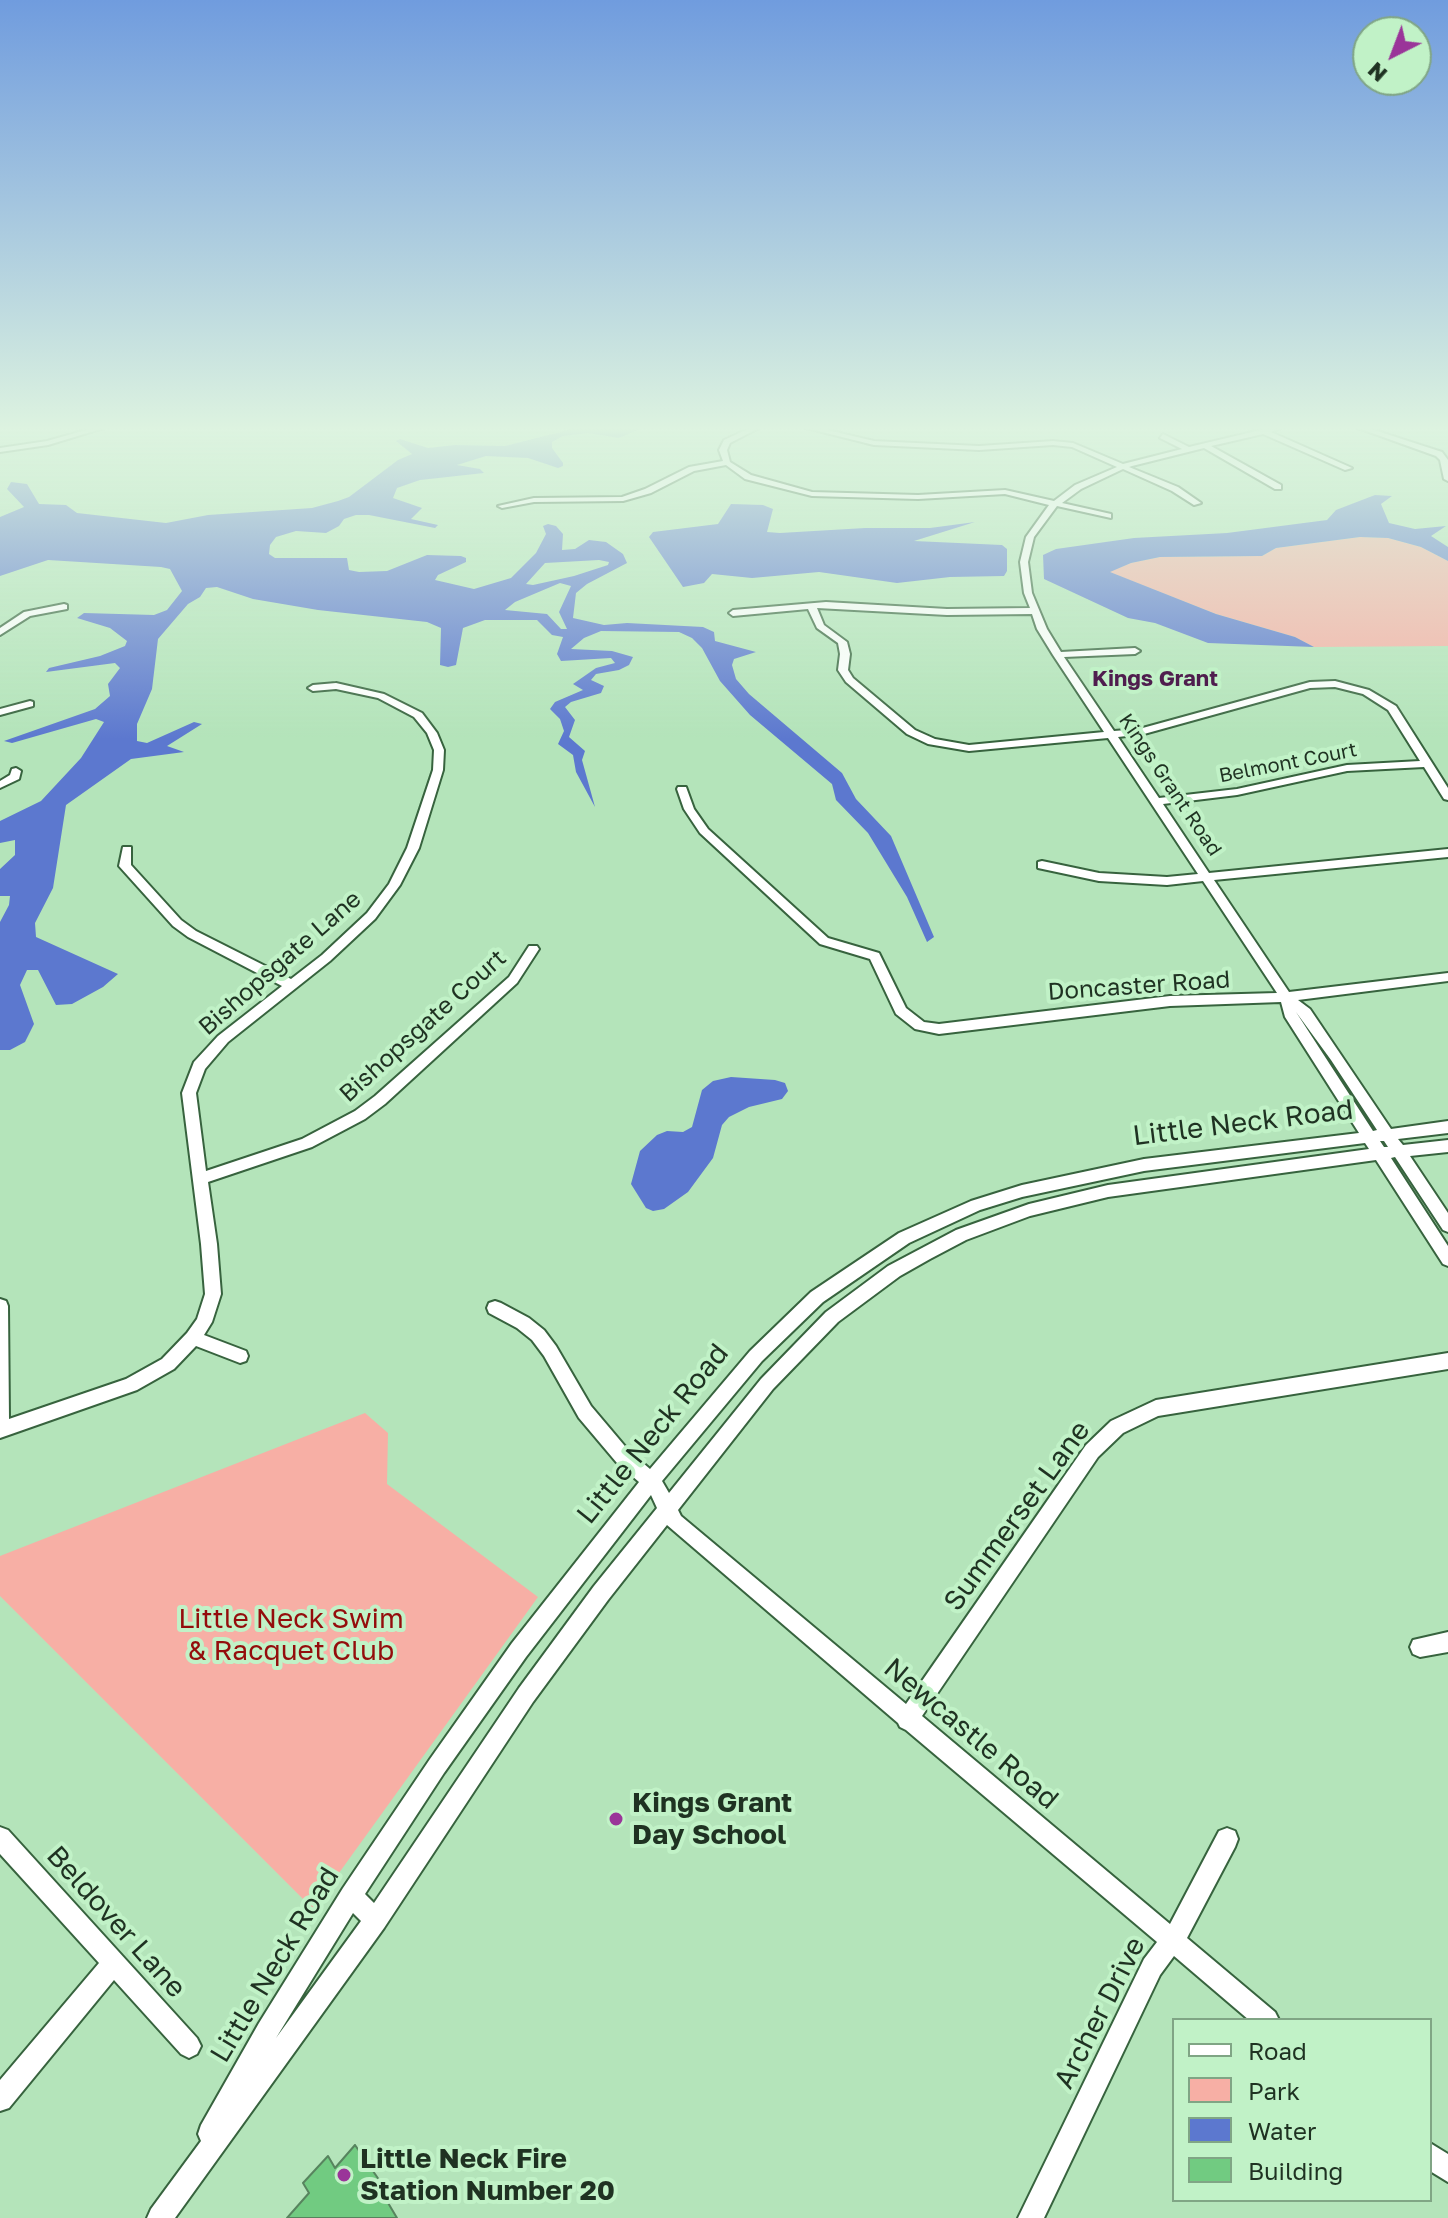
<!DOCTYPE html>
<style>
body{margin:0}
#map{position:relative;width:1448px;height:2218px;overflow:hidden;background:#b4e4ba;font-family:"Golos Text",sans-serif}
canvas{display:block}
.legend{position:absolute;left:1172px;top:2018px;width:260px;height:184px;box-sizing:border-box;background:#c1f2c7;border:2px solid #80a585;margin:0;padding:10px 14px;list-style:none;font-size:24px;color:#1f3222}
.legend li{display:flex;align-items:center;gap:16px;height:40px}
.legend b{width:40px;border:2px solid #80a585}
.north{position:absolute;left:1352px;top:16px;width:80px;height:80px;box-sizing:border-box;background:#c1f2c7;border:2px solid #80a585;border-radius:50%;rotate:222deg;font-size:22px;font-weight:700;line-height:32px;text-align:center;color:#1f3222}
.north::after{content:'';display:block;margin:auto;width:28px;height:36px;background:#9a3599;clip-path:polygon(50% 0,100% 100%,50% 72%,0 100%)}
</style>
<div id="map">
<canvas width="1448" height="2218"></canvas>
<ul class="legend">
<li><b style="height:10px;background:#fff"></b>Road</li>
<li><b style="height:22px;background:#f7afa5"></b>Park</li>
<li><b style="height:22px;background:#5c78cf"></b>Water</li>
<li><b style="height:22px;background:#71cb81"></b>Building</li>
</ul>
<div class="north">N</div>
</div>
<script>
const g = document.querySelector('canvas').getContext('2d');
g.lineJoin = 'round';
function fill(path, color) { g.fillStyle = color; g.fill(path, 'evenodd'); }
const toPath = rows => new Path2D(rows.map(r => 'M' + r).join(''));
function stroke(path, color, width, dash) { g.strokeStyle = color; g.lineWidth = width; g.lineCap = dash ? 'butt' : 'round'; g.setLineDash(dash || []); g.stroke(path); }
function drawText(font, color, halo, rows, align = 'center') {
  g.font = font + ' "Golos Text",sans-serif'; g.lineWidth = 8; g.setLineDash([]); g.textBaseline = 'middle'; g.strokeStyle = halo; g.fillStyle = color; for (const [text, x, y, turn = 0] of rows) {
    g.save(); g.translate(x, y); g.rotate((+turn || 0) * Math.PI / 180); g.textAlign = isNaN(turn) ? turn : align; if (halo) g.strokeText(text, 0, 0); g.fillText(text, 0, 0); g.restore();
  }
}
fill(toPath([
 [1360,537,1388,538,1421,547,1448,561,1448,646,1314,647,1295,637,1216,614,1109,572,1131,563,1160,557,1262,556,1276,548],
 [365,1413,388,1433,387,1484,538,1597,313,1909,0,1596,0,1556]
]), '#f7afa5');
fill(toPath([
 [642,428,619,438,588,433,563,436,552,442,552,448,563,463,563,466,558,468,528,458,486,456,457,465,480,469,484,473,420,480,397,488,393,498,422,508,411,519,438,525,435,528,369,515,356,515,344,519,339,526,326,533,296,531,276,537,270,545,269,554,275,558,347,558,349,570,359,572,387,571,427,555,461,556,466,558,466,562,438,575,435,580,474,589,511,578,536,553,546,534,543,526,548,524,556,526,563,534,562,550,575,549,589,540,606,542,623,554,627,563,587,584,576,593,573,618,604,625,627,623,703,627,714,632,715,641,756,652,734,659,732,665,736,679,749,694,842,773,856,799,891,836,934,937,927,942,907,897,868,833,836,800,832,784,750,715,720,681,702,648,692,638,679,632,601,631,584,638,571,649,612,651,633,657,629,665,619,670,596,674,591,680,604,686,601,693,571,702,565,707,575,720,569,737,585,751,582,760,595,807,576,772,573,755,558,744,564,731,560,719,550,709,555,702,583,690,573,684,596,668,615,663,611,658,561,661,557,654,563,637,552,635,537,620,485,620,463,628,456,665,448,667,440,665,441,628,427,622,318,610,253,599,217,587,206,588,200,597,188,604,158,639,152,689,137,724,137,741,147,743,194,722,202,724,167,746,184,752,131,759,66,805,53,888,35,923,36,937,118,974,103,987,72,1004,56,1005,38,970,27,970,20,985,34,1024,25,1042,10,1050,0,1050,0,922,9,905,10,896,0,896,0,869,15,855,15,840,0,843,0,821,41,801,81,758,104,722,96,719,12,743,4,741,95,709,110,696,108,684,120,668,115,663,46,672,49,668,100,656,125,646,127,641,110,628,77,618,84,613,154,615,167,610,182,591,170,569,161,567,48,560,0,576,0,517,24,507,7,489,11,482,27,484,39,504,66,505,77,513,166,523,208,515,312,508,338,501,349,497,398,460,412,454,396,441,400,439,428,448,455,445,505,446,572,429],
 [599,560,609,562,608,565,574,576,533,585,526,584,545,563],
 [560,583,571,586,559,612,567,629,561,629,547,614,505,610,515,602],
 [1375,495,1392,496,1381,504,1389,523,1415,529,1446,526,1431,536,1448,547,1448,561,1421,547,1388,538,1360,537,1276,548,1262,556,1160,557,1131,563,1110,572,1216,614,1295,637,1314,647,1208,643,1155,623,1128,618,1044,579,1043,555,1056,549,1134,538,1227,533,1327,520,1336,510],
 [731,504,763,505,773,509,767,532,780,533,865,528,930,528,975,522,914,541,1002,545,1007,549,1007,571,1004,576,950,577,897,583,819,572,752,578,712,574,704,583,683,587,649,537,653,532,718,524],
 [731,1077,775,1080,785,1083,788,1091,782,1099,749,1107,729,1117,722,1125,713,1158,688,1192,664,1209,653,1211,646,1208,631,1184,640,1151,657,1135,667,1131,683,1132,692,1127,702,1090,713,1081]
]), '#5c78cf');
const building = toPath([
 [355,2145,384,2187,381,2191,397,2218,287,2218,309,2193,303,2183,328,2156,335,2168,355,2145]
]);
fill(building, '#71cb81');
stroke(building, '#57845e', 2);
const minor = toPath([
 [93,428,104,428,48,445,0,452,0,448,47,441,93,428],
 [750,428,759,428,730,443,727,450,730,462,751,475,812,492,918,495,1005,490,1054,501,1075,485,1117,467,1072,447,1053,445,979,450,874,445,806,428,819,428,874,441,979,446,1053,441,1073,443,1123,464,1182,449,1160,438,1163,434,1189,447,1269,428,1281,428,1271,432,1352,468,1345,470,1263,434,1211,446,1281,485,1281,489,1275,489,1204,448,1132,466,1129,467,1178,487,1201,503,1194,505,1172,491,1123,469,1081,489,1062,503,1111,514,1111,518,1057,506,1034,537,1028,562,1032,593,1047,629,1061,652,1135,648,1140,651,1135,654,1064,657,1114,731,1139,729,1310,682,1335,681,1369,690,1396,706,1448,788,1448,800,1444,799,1424,767,1347,771,1237,795,1163,804,1209,873,1448,849,1448,857,1214,880,1289,992,1448,973,1448,981,1298,1000,1310,1009,1391,1129,1448,1121,1448,1133,1398,1139,1403,1145,1448,1140,1448,1152,1410,1156,1448,1213,1448,1232,1443,1230,1395,1157,1391,1158,1448,1246,1448,1266,1443,1264,1376,1160,1108,1197,1030,1216,966,1240,930,1259,900,1276,838,1322,773,1389,678,1510,681,1516,906,1704,1086,1445,1111,1421,1156,1400,1448,1353,1448,1369,1158,1416,1123,1433,1098,1457,922,1716,1170,1924,1219,1831,1227,1828,1235,1831,1238,1839,1235,1847,1187,1938,1275,2012,1279,2020,1249,2020,1174,1956,1160,1975,1044,2218,1018,2218,1144,1959,1157,1942,906,1730,900,1727,898,1723,667,1525,608,1600,533,1702,384,1928,175,2218,147,2218,151,2209,201,2141,198,2134,201,2125,259,2023,343,1888,430,1759,512,1643,639,1482,617,1463,579,1418,544,1356,532,1340,517,1328,489,1313,487,1308,489,1303,495,1301,501,1303,529,1318,544,1330,556,1346,591,1406,629,1451,650,1469,750,1351,811,1292,899,1233,971,1201,1022,1185,1144,1159,1359,1133,1285,1017,1281,1002,1170,1006,939,1034,915,1029,896,1014,870,959,820,944,700,833,684,809,677,789,678,787,686,787,694,809,708,829,828,938,879,953,906,1008,924,1022,939,1024,1170,996,1277,993,1203,881,1167,885,1099,881,1038,868,1038,862,1042,861,1099,873,1167,877,1198,874,1108,738,969,751,928,744,907,734,846,682,838,670,840,654,838,643,817,628,808,609,733,616,729,613,733,610,826,602,947,609,1030,608,1024,593,1020,562,1026,537,1049,505,1005,494,918,499,812,496,745,479,726,465,694,471,651,493,623,501,534,502,502,508,498,506,534,498,622,497,645,489,689,467,723,461,719,450,724,440,750,428],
 [817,608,947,615,1032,614,1037,629,1053,655,1104,732,969,745,935,739,915,730,853,678,848,670,850,654,847,642,824,625,817,608],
 [1335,687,1363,694,1388,710,1420,761,1347,765,1237,789,1159,798,1118,737,1144,734,1310,688,1335,687],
 [1296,1012,1331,1060,1377,1130,1373,1131,1296,1012],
 [1380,1141,1384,1141,1388,1147,1384,1147,1380,1141],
 [1365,1143,1369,1149,1108,1185,1029,1204,956,1230,888,1266,826,1312,761,1379,669,1493,662,1481,762,1361,823,1302,909,1243,980,1210,1022,1197,1144,1171,1365,1143],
 [651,1495,657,1508,594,1586,519,1688,374,1903,365,1894,444,1773,526,1657,651,1495],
 [353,1913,361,1921,276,2038,353,1913],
 [1358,428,1368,428,1442,452,1448,460,1448,481,1444,479,1440,460,1436,456,1358,428],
 [64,604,67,605,67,609,30,616,0,635,0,628,24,612,64,604],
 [336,683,384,694,422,713,437,733,444,750,443,770,419,848,400,885,375,919,330,961,228,1042,205,1069,196,1093,206,1171,302,1139,355,1111,375,1096,509,977,529,946,537,946,539,949,517,983,385,1104,365,1119,312,1147,208,1182,217,1244,221,1294,212,1322,204,1335,246,1351,248,1356,246,1361,240,1363,196,1346,174,1369,137,1390,0,1438,0,1299,6,1301,8,1306,9,1419,126,1379,162,1359,187,1333,197,1319,205,1294,201,1244,182,1093,194,1062,218,1036,282,986,188,937,173,926,119,866,123,847,131,847,131,865,181,920,196,931,291,979,322,955,367,913,389,884,407,848,433,770,434,750,427,733,414,717,378,698,336,689,313,691,308,688,313,685,336,683],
 [30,701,33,702,33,706,0,715,0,709,30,701],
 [16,768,21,771,19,779,0,788,0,781,10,775,12,769,16,768],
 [1448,1632,1448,1652,1420,1657,1413,1654,1410,1647,1413,1640,1448,1632],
 [0,1827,8,1830,197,2038,201,2046,197,2054,189,2058,181,2054,114,1980,9,2108,0,2111,0,2080,99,1963,0,1854,0,1827],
 [1430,2143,1448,2154,1448,2182,1430,2171,1430,2143]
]);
stroke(minor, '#37633e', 4);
fill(minor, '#fff');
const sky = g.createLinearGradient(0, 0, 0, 739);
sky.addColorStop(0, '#709cde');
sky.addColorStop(0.58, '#ddf3e0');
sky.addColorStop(1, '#ddf3e000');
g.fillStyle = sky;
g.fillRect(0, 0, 1448, 739);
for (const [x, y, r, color] of [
 [616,1819,8,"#9a3599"],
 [344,2175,8,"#9a3599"]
]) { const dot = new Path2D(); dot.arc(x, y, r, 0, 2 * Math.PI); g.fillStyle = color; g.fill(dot); stroke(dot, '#c1f2c7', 3); }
drawText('20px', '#1f3222', '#c1f2c7', [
 ["Belmont Court",1288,763,-11],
 ["Kings Grant Road",1170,785,56]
]);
drawText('bold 22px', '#4f1e4e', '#c1f2c7', [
 ["Kings Grant",1155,679]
]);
drawText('24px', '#1f3222', '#c1f2c7', [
 ["Bishopsgate Lane",280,963,-41],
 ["Doncaster Road",1139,986,-4],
 ["Bishopsgate Court",423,1026,-42]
]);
drawText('28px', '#1f3222', '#c1f2c7', [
 ["Little Neck Road",1243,1123,-7],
 ["Little Neck Road",653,1434,-51],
 ["Summerset Lane",1017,1516,-54],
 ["Newcastle Road",971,1734,40],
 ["Beldover Lane",116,1922,48],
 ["Little Neck Road",275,1965,-59],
 ["Archer Drive",1100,2013,-63]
]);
drawText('28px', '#940d0c', '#c1f2c7', [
 ["Little Neck Swim",291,1619],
 ["& Racquet Club",291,1651]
]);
drawText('bold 28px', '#1f3222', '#c1f2c7', [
 ["Kings Grant",632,1803],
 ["Day School",632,1835],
 ["Little Neck Fire",360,2159],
 ["Station Number 20",360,2191]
], 'left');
</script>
